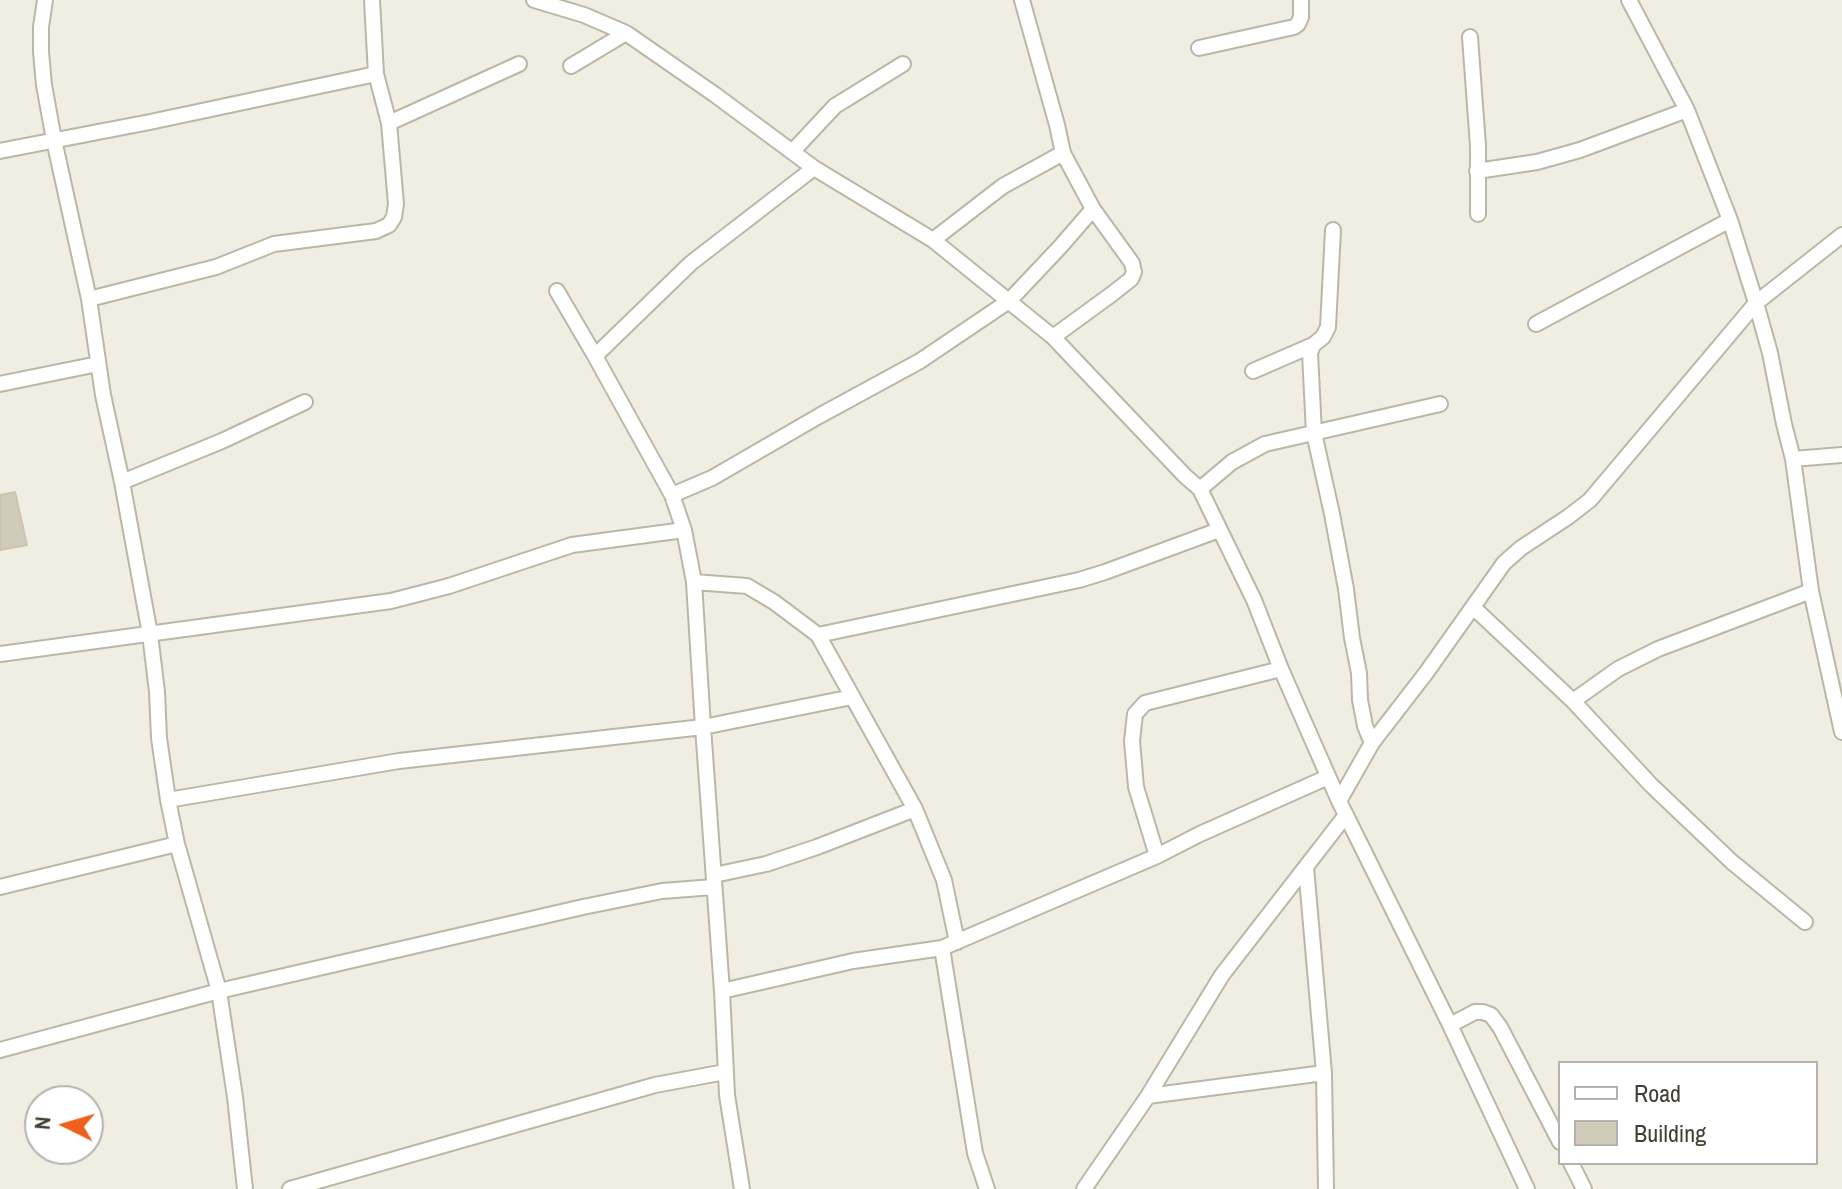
<!DOCTYPE html>
<style>
body{margin:0}
#map{position:relative;width:1842px;height:1189px;overflow:hidden;background:#f0eee3;font-family:"Archivo Narrow",sans-serif}
canvas{display:block}
.legend{position:absolute;left:1558px;top:1061px;width:260px;height:104px;box-sizing:border-box;background:#fff;border:2px solid #b3b2ad;margin:0;padding:10px 14px;list-style:none;font-size:24px;color:#413e33}
.legend li{display:flex;align-items:center;gap:16px;height:40px}
.legend b{width:40px;border:2px solid #b3b2ad}
.north{position:absolute;left:24px;top:1085px;width:80px;height:80px;box-sizing:border-box;background:#fff;border:2px solid #b3b2ad;border-radius:50%;rotate:275deg;font-size:22px;font-weight:700;line-height:32px;text-align:center;color:#413e33}
.north::after{content:'';display:block;margin:auto;width:28px;height:36px;background:#ee601c;clip-path:polygon(50% 0,100% 100%,50% 72%,0 100%)}
</style>
<div id="map">
<canvas width="1842" height="1189"></canvas>
<ul class="legend">
<li><b style="height:10px;background:#fff"></b>Road</li>
<li><b style="height:22px;background:#d1ccb9"></b>Building</li>
</ul>
<div class="north">N</div>
</div>
<script>
const g = document.querySelector('canvas').getContext('2d');
g.lineJoin = 'round';
function fill(path, color) { g.fillStyle = color; g.fill(path, 'evenodd'); }
const toPath = rows => new Path2D(rows.map(r => 'M' + r).join(''));
function stroke(path, color, width, dash) { g.strokeStyle = color; g.lineWidth = width; g.lineCap = dash ? 'butt' : 'round'; g.setLineDash(dash || []); g.stroke(path); }
const building = toPath([
 [15,492,27,545,0,550,0,495,15,492]
]);
fill(building, '#d1ccb9');
stroke(building, '#cbc5ad', 2);
const street = toPath([
 [45,0,41,27,41,52,44,85,54,140,89,299,103,395,122,482,150,634,157,692,159,738,168,800,177,844,219,991,235,1097,245,1189],
 [534,0,584,15,626,33,714,94,814,168,933,240,1053,337,1185,476,1200,489,1254,600,1281,669,1339,801,1450,1025,1527,1189],
 [1022,0,1057,125,1063,153,1093,209,1132,263,1134,272,1131,279,1112,294,1053,337],
 [1629,0,1687,110,1730,220,1756,303,1770,353,1784,424,1793,459,1811,591,1842,732],
 [1470,37,1478,146,1478,214],
 [1199,48,1294,27,1298,24,1301,17,1301,0],
 [571,66,626,33],
 [389,123,519,64],
 [0,151,150,122,376,74],
 [792,152,835,106,903,64],
 [1477,171,1537,162,1580,150,1687,110],
 [1333,230,1328,327,1323,337,1313,345,1310,353,1314,433,1332,514,1346,589,1352,638,1359,673,1360,700,1365,726,1372,743],
 [933,240,1003,186,1063,153],
 [557,291,595,356,672,495,684,530,690,561,694,582,703,727,722,991,727,1095,742,1189],
 [89,299,216,267,274,244,376,231,389,225,394,217,396,204,389,123,376,74,372,0],
 [1536,324,1730,220],
 [595,356,691,263,814,168],
 [1253,371,1313,345],
 [0,384,98,364],
 [1793,459,1842,455],
 [122,482,222,441,305,402],
 [1200,489,1232,462,1265,444,1440,404],
 [672,495,712,478,819,416,920,361,1009,301,1060,247,1093,209],
 [694,582,747,586,774,602,818,635,915,809,944,880,957,942],
 [1473,607,1573,701,1651,785,1732,862,1805,922],
 [818,635,1079,580,1105,572,1219,530],
 [0,654,391,601,449,586,572,545,684,530],
 [1573,701,1618,669,1658,649,1811,591],
 [168,800,399,761,703,727,852,697],
 [1339,801,1372,743,1426,673,1504,563,1521,548,1568,517,1590,500,1756,303,1842,235],
 [1157,856,1136,787,1132,741,1135,714,1145,703,1281,669],
 [1306,867,1324,1073,1326,1189],
 [714,875,766,864,817,847,915,809],
 [0,887,177,844],
 [942,948,975,1153,987,1189],
 [722,991,853,961,942,948,1157,856,1200,834,1328,777],
 [1450,1025,1475,1012,1483,1012,1491,1015,1500,1027,1560,1142],
 [0,1050,219,991,583,907,662,891,714,887],
 [1148,1096,1324,1073],
 [1571,1163,1584,1189],
 [290,1189,655,1085,725,1072],
 [1084,1189,1148,1096,1222,975,1346,815]
]);
stroke(street, '#bbb7a6', 18);
stroke(street, '#fff', 14);
</script>
